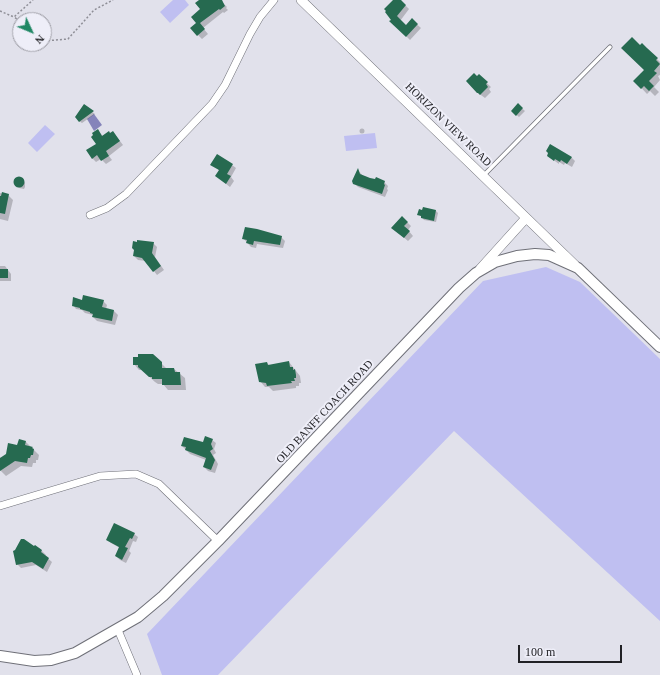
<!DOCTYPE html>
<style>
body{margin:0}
#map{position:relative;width:660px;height:675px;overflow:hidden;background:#e1e1eb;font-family:Georgia,serif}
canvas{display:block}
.north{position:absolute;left:12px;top:12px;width:40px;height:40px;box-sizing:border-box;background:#eeeef8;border:1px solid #9c9ca4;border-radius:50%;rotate:134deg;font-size:11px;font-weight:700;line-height:16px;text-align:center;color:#212125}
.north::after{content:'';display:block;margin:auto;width:14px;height:18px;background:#1f8764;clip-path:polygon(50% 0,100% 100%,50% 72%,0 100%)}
.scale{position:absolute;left:518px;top:645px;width:104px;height:18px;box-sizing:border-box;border:2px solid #212125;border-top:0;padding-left:5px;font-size:12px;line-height:14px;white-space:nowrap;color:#212125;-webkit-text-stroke:3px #eeeef8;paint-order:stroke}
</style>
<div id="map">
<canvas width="660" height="675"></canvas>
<div class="north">N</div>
<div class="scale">100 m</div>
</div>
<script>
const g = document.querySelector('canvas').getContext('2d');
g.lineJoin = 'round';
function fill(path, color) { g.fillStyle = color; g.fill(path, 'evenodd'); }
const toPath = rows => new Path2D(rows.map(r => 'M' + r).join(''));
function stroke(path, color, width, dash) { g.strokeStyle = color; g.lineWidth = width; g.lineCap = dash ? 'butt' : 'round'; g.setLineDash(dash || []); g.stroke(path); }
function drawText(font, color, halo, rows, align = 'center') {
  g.font = font + ' Georgia,serif'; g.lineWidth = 4; g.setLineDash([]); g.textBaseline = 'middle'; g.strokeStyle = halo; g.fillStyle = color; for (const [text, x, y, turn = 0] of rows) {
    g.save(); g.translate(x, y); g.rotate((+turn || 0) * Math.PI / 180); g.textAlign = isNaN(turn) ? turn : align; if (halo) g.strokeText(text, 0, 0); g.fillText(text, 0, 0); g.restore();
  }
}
fill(toPath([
 [173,0,185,0,189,5,170,23,160,12],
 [45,125,55,134,37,152,28,143],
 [375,133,377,148,346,151,344,136],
 [546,267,580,282,660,359,660,621,454,431,218,675,162,675,147,634,483,281]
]), '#bfbff1');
fill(toPath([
 [94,114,102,125,94,131,87,119]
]), '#8584ba');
fill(toPath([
 [201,0,220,0,227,7,226,8,228,10,224,13,223,12,203,28,208,34,202,39,191,28,197,23,201,9],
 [394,0,401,1,409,9,400,21,406,26,412,20,421,28,410,40,391,21],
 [642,44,660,62,660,75,658,76,660,80,654,87,659,92,655,96,650,91,647,94,635,81,645,70,640,46],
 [479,76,491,87,489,89,491,92,485,98,478,93,477,78],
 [518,105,525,111,519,117,512,111],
 [84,106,95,114,82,123,79,121],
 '359.5 131a2.5 2.5 0 1 1 5 0a2.5 2.5 0 1 1-5 0Z',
 [98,131,103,136,113,132,123,145,109,156,112,160,106,164,101,159,96,162,92,158,97,144],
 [548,156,571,157,575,161,572,167,565,163,564,165,559,162,559,164],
 [212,164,232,165,236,168,231,177,234,181,230,187,221,180,220,171],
 [358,170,363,176,370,179,384,182,388,186,387,189,388,190,385,197,358,187,354,183],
 [17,178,21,178,25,183,25,187,24,189,19,188,15,184],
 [0,193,8,195,13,200,8,221,0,219],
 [436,211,438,213,436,222,424,220,419,214],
 [402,217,411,226,408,230,413,236,408,241,396,231],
 [281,237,285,241,283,248,257,244,256,248,251,247,243,238],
 [153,243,157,247,155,257,164,270,157,275,146,261,138,260,134,256],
 [0,266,5,266,11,274,11,281,0,281],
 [83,301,103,301,107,305,106,309,114,311,118,315,115,325,97,321,93,317,93,315,85,313,82,310,76,309,73,305],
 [153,355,167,369,174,369,185,378,186,390,168,390,163,384,158,384,155,382,142,370,139,370,134,364],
 [289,362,300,376,301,383,299,383,299,386,296,386,296,388,273,391,269,387,265,387,260,381,267,363,270,366],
 [212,440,216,443,214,449,216,453,213,455,218,464,215,473,208,471,204,467,206,460,190,454,182,446,204,444],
 [26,442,39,455,38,460,36,460,36,463,33,463,32,467,21,466,6,476,0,470,0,457,5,464,17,446],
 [134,534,138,537,136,542,133,541,129,551,131,553,126,563,120,560,116,556,120,548,111,543,107,540],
 [35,546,42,551,46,555,45,556,52,562,47,572,36,565,21,568,17,564]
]), '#0003');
fill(toPath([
 [199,0,222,0,225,6,220,10,219,9,200,23,205,29,197,36,190,28,196,23,191,17,200,9,195,3],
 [393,0,401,0,406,5,397,16,406,25,412,18,418,24,406,37,389,21,391,20,385,12,386,11,384,9],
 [632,37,640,45,642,43,647,48,658,58,656,60,660,64,654,71,657,73,649,81,654,86,649,91,644,86,641,89,633,81,644,70,621,48],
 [474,73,477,76,479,74,488,82,486,84,488,87,480,95,478,93,477,93,466,81],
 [518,103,523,108,516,116,511,111],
 [84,104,94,111,79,122,75,117],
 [98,129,102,136,109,131,110,133,113,131,120,141,106,151,109,156,101,161,97,155,92,159,86,150,96,144,91,137,93,135,92,133],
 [550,144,572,157,567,164,561,160,560,162,555,159,554,161,547,156,548,153,546,151],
 [217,154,233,164,227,174,231,176,226,184,215,176,219,170,210,165],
 [358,168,360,174,370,178,375,179,376,177,385,181,384,184,385,185,382,194,353,184,352,181],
 '13.5 182a5.5 5.5 0 1 1 11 0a5.5 5.5 0 1 1-11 0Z',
 [2,192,9,194,5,214,0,213,0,196,1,196],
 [423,207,436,210,434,221,421,218,421,216,417,215,419,209,422,210],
 [402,216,408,222,404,226,410,231,404,238,391,228],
 [245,227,257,229,282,236,280,245,254,241,253,245,246,243,247,240,242,239],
 [137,240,154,242,152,253,161,266,153,272,142,258,133,256,134,250,132,248,133,241,137,242],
 [0,269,8,269,8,278,0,278],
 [83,295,104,300,102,307,114,310,112,321,92,317,93,314,90,313,90,312,80,309,80,308,72,306,73,297,82,300],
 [138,354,153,354,162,362,162,368,174,368,175,372,180,372,181,385,162,385,162,379,152,379,152,377,149,377,138,367,138,365,133,365,133,357,138,357],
 [289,361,290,367,293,367,293,370,295,369,296,375,296,378,294,378,295,381,291,381,292,383,267,386,266,383,259,382,255,364,267,362,268,365],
 [205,436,213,439,211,444,213,449,210,451,215,460,211,470,203,467,206,458,185,450,186,447,181,446,184,437,203,442],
 [19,439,26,441,25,445,33,447,32,448,34,449,33,455,31,455,30,458,28,458,27,463,15,461,0,471,0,458,6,454,8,443,17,445],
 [114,523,135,533,132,539,130,538,125,547,128,548,122,560,115,556,119,547,106,540],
 [21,539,24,539,34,546,35,545,42,550,41,552,49,558,43,569,32,562,16,565,13,551,15,550]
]), '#266a50');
const service = toPath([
 [484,175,610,47]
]);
const minor = toPath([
 [90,215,107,208,126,194,212,104,225,85,250,34,260,17,274,0],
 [0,506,100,476,136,474,159,484,218,541],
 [118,630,137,675]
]);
const tertiary = toPath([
 [301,0,575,265],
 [480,269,526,218]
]);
const secondary = toPath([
 [0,656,34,661,51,660,75,653,138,617,163,596,218,541,459,288,476,273,495,262,517,256,535,254,549,255,578,268,660,347]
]);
stroke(service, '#6f7078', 5);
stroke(minor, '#6f7078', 8);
stroke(tertiary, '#6f7078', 10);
stroke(secondary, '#6f7078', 12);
stroke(toPath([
 [0,11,14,17],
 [20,21,14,17,33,0],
 [44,41,68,39,94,10,113,0]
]), '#8e8e96', 1.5, [2, 2]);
stroke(service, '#fff', 3.5);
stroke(minor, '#fff', 7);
stroke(tertiary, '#fff', 9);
stroke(secondary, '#fff', 10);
drawText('11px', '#212125', '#eeeef8', [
 ["HORIZON VIEW ROAD",448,125,44],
 ["OLD BANFF COACH ROAD",325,412,-47]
]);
</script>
